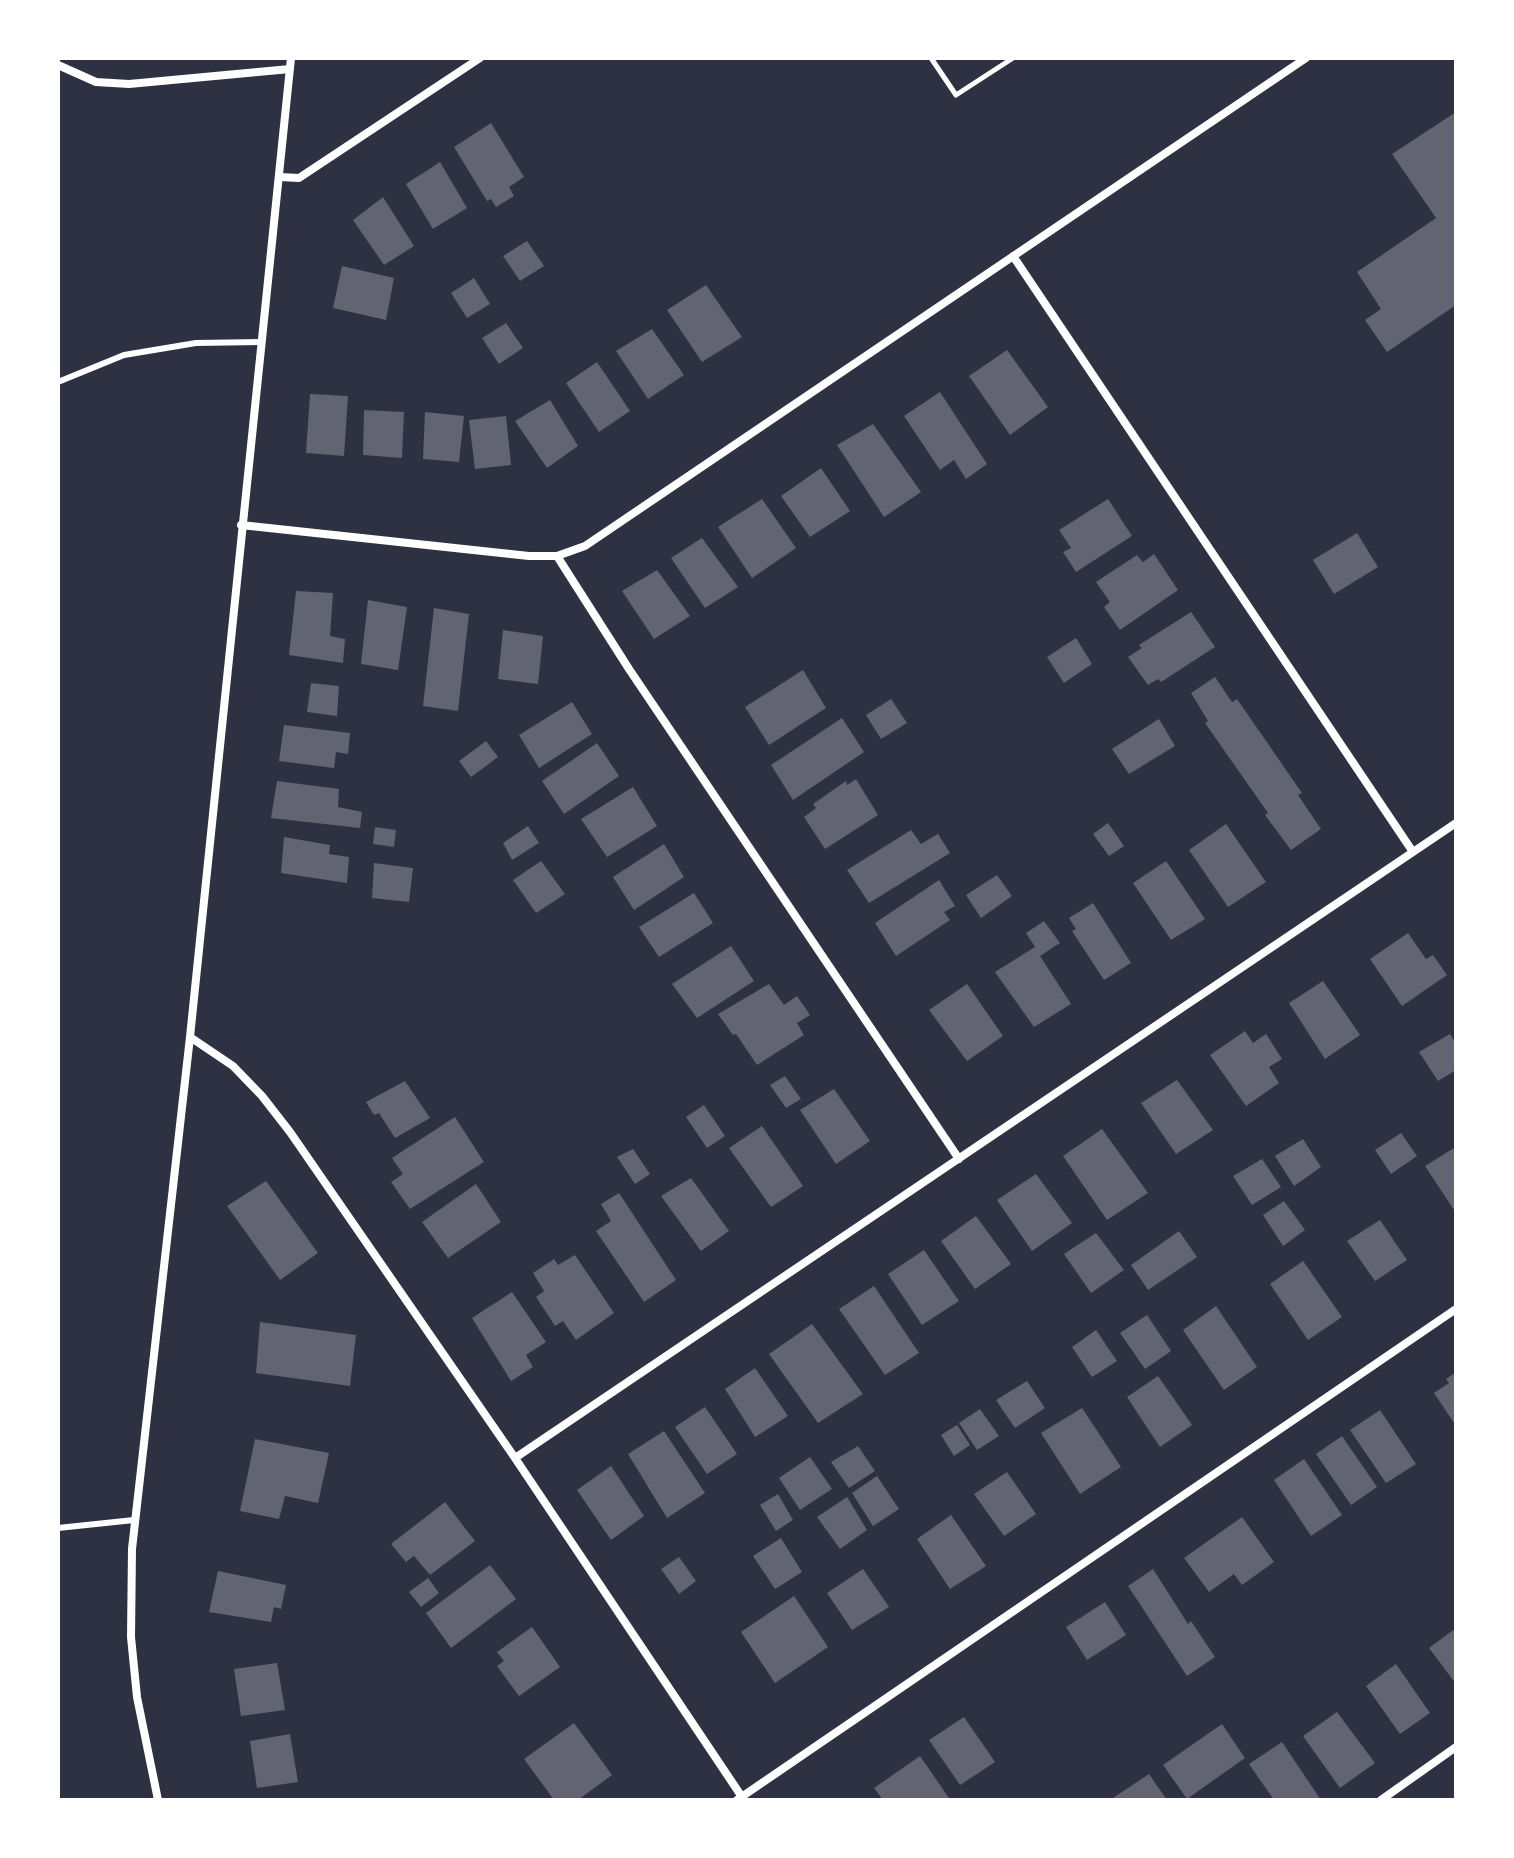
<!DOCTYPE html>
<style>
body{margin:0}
#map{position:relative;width:1514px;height:1858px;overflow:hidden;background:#2d3142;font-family:Poppins,sans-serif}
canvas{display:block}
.frame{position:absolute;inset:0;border:60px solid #fff;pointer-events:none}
</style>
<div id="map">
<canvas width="1514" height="1858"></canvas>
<div class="frame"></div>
</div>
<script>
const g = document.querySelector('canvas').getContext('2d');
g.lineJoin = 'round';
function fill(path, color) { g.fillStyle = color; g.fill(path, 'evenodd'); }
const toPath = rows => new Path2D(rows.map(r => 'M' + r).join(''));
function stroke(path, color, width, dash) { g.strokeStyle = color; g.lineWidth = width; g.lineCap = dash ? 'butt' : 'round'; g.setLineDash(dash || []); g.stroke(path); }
fill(toPath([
 [1456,112,1456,305,1387,352,1365,320,1381,309,1357,272,1436,218,1392,154],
 [491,123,524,177,509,187,514,196,496,207,491,199,487,201,454,147],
 [440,162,467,208,433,229,406,184],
 [383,197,414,246,384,265,353,220],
 [527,241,544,266,520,281,503,256],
 [342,266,394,278,386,320,333,308],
 [474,278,490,304,467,318,451,293],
 [706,285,742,337,702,362,667,310],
 [506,323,523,348,499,364,482,338],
 [652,329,684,375,648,399,616,351],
 [1007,350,1048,407,1010,435,969,376],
 [597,362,630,411,599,432,566,383],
 [940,392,987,464,966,479,954,460,940,470,904,416],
 [310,394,348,396,344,456,306,453],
 [550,400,578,446,547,468,515,421],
 [364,410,404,412,402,458,363,455],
 [425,412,464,416,459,462,423,459],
 [506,416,511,465,475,469,469,420],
 [873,424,921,492,884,517,837,445],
 [821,468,850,511,810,537,781,496],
 [762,499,796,548,752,578,718,527],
 [1108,499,1132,536,1076,572,1063,552,1071,548,1059,530],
 [1357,533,1378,567,1334,594,1313,560],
 [702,538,738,587,705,608,671,558],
 [1154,554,1178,590,1120,630,1104,607,1110,602,1096,582,1137,555,1143,562],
 [657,570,690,616,654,639,622,591],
 [296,591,333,593,330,636,345,639,343,663,289,655],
 [368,600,407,607,398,670,361,664],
 [434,608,469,614,458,711,423,706],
 [1191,612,1215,647,1161,682,1158,679,1148,685,1128,657,1142,648,1139,645],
 [503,630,543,636,538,684,498,679],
 [1076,638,1092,664,1064,683,1047,657],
 [803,670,826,708,769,745,745,707],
 [1215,677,1232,702,1237,699,1302,793,1298,795,1321,829,1291,850,1265,815,1268,813,1205,723,1208,721,1191,693],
 [311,683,339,686,337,716,307,712],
 [891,699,907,723,881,739,866,715],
 [572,702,592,734,539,768,519,735],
 [842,718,864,752,793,800,771,765],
 [1159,719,1175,746,1129,774,1112,749],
 [284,725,350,733,348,754,336,752,334,768,279,761],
 [486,741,498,757,471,777,459,761],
 [597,743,619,776,564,814,542,781],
 [856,779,878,815,825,849,804,817,816,808,813,804,846,781,847,785],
 [277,781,339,789,338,807,362,812,360,828,271,818],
 [633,787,657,826,607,857,581,819],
 [1108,823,1124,846,1109,856,1093,834],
 [1226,824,1266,882,1228,907,1189,850],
 [528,826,539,843,512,860,503,843],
 [375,827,396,830,394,847,373,844],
 [911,830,921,844,938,834,950,853,869,903,847,870],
 [284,837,330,845,329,854,349,857,347,883,281,873],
 [664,844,684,877,634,910,613,877],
 [541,861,565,894,536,913,513,880],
 [1166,861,1205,919,1171,940,1133,883],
 [374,863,413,868,409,902,372,898],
 [997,875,1012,896,981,918,966,895],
 [939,880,955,906,944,912,950,920,896,956,875,923],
 [694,893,713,923,659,957,639,927],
 [1093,903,1131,963,1104,980,1072,931,1076,929,1069,918],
 [1044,921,1060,943,1040,956,1071,1004,1034,1027,995,972,1035,947,1026,933],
 [1408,933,1426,959,1433,955,1447,975,1402,1006,1370,959],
 [731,946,754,981,697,1018,672,984],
 [1323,981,1360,1035,1325,1059,1289,1003],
 [769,984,784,1005,797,996,810,1015,797,1023,804,1035,757,1065,736,1034,733,1035,718,1014],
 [967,984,1003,1036,967,1061,929,1010],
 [1245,1031,1253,1043,1266,1034,1282,1059,1269,1067,1279,1083,1246,1106,1210,1055],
 [1450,1034,1456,1044,1456,1070,1438,1081,1419,1052],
 [785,1076,801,1099,786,1108,770,1085],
 [1177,1080,1213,1130,1176,1154,1141,1103],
 [405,1081,430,1118,395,1138,379,1113,374,1115,366,1102],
 [834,1089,870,1141,836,1164,800,1110],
 [704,1105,725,1136,707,1148,686,1117],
 [455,1117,484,1162,410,1209,391,1182,403,1174,392,1158],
 [762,1126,803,1186,771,1207,729,1148],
 [1102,1129,1148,1193,1107,1220,1063,1156],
 [1401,1133,1417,1156,1391,1174,1375,1150],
 [1303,1139,1321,1167,1294,1186,1275,1156],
 [1454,1148,1456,1151,1456,1213,1425,1166],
 [633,1149,650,1174,635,1184,617,1157],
 [1262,1159,1281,1187,1252,1205,1233,1176],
 [1036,1174,1072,1223,1032,1251,997,1200],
 [691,1178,729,1231,701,1251,661,1196],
 [266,1181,318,1253,280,1280,227,1206],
 [476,1184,501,1222,448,1258,422,1222],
 [619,1193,676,1280,644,1302,596,1231,611,1221,601,1204],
 [1284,1201,1305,1230,1283,1246,1263,1215],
 [976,1216,1011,1264,975,1289,941,1241],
 [1380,1220,1407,1260,1375,1281,1347,1241],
 [1179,1231,1197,1257,1148,1290,1131,1265],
 [1096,1233,1124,1270,1091,1293,1064,1254],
 [924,1250,959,1301,922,1325,888,1274],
 [575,1255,614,1313,576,1340,563,1321,555,1326,536,1297,544,1291,533,1273,554,1259,558,1265],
 [1303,1261,1342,1317,1308,1340,1270,1284],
 [874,1286,919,1353,885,1375,839,1309],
 [512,1292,546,1342,526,1355,533,1367,511,1381,472,1318],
 [1216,1306,1257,1367,1224,1390,1183,1330],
 [1147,1315,1171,1351,1145,1369,1120,1333],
 [260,1322,356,1335,350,1386,256,1373],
 [812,1324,863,1394,818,1423,769,1354],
 [1096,1330,1117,1361,1092,1377,1072,1347],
 [755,1368,788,1416,755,1437,725,1389],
 [1456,1372,1456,1426,1434,1393,1449,1383,1446,1379],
 [1158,1376,1192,1425,1160,1447,1127,1397],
 [1027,1381,1045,1408,1015,1428,996,1400],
 [705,1407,737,1454,707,1474,675,1427],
 [1082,1408,1121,1467,1080,1494,1041,1433],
 [980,1409,999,1436,977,1450,959,1423],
 [1380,1410,1416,1464,1386,1483,1350,1430],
 [957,1425,970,1445,954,1456,941,1435],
 [664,1431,705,1493,667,1518,628,1454],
 [1342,1436,1377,1487,1351,1505,1316,1454],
 [255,1439,329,1453,318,1503,285,1496,279,1519,240,1511],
 [858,1446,875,1471,849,1488,831,1462],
 [810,1457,832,1489,800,1510,779,1478],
 [1304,1459,1342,1515,1311,1536,1274,1480],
 [611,1466,644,1516,611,1540,577,1490],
 [1007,1472,1036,1514,1004,1536,974,1494],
 [877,1476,899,1509,873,1526,852,1493],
 [778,1494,793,1520,776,1531,760,1505],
 [847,1497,867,1530,840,1549,817,1517],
 [445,1502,475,1541,430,1575,414,1556,406,1562,391,1544],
 [951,1515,986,1566,950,1589,917,1539],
 [1242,1517,1274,1562,1242,1585,1234,1574,1209,1592,1184,1558],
 [781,1538,802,1572,775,1589,753,1556],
 [679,1557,696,1581,679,1594,661,1569],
 [490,1565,516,1599,451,1648,426,1613],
 [863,1569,889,1607,852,1630,827,1593],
 [1153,1569,1188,1624,1191,1621,1215,1657,1187,1676,1128,1586],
 [218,1571,286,1585,281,1609,274,1607,271,1622,209,1612],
 [428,1578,439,1593,421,1607,409,1592],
 [794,1596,828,1647,775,1683,741,1632],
 [1105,1602,1126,1635,1087,1660,1066,1627],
 [532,1627,560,1667,519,1696,497,1666,504,1661,497,1652],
 [1456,1628,1456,1684,1429,1648],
 [277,1663,285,1710,241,1716,234,1669],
 [1396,1664,1430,1713,1400,1734,1366,1686],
 [1337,1712,1375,1763,1340,1788,1303,1736],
 [964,1717,995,1762,960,1785,929,1740],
 [574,1723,612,1775,578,1800,554,1800,524,1759],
 [1222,1724,1245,1758,1187,1799,1163,1765],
 [290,1734,298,1782,257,1788,250,1741],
 [1282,1742,1321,1800,1274,1800,1249,1764],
 [920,1756,949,1798,946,1800,883,1800,874,1788],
 [1149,1774,1167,1800,1110,1800]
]), '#626471');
stroke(toPath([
 [931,58,956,95,1013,58]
]), '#fff', 5);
stroke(toPath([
 [58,382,124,355,196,343,261,342],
 [58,1528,134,1520]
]), '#fff', 6);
stroke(toPath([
 [58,65,96,82,129,84,290,69],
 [280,177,299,178,480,58],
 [1013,256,1413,852],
 [241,525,529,556,557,556,585,546,1306,58],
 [557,556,629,669,959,1159],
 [190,1037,233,1066,262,1096,290,1132,515,1458,744,1800],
 [515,1458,1456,823],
 [158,1800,137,1697,131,1637,132,1549,190,1037,291,58],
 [737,1800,1456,1309],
 [1381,1800,1456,1747]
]), '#fff', 8);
</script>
